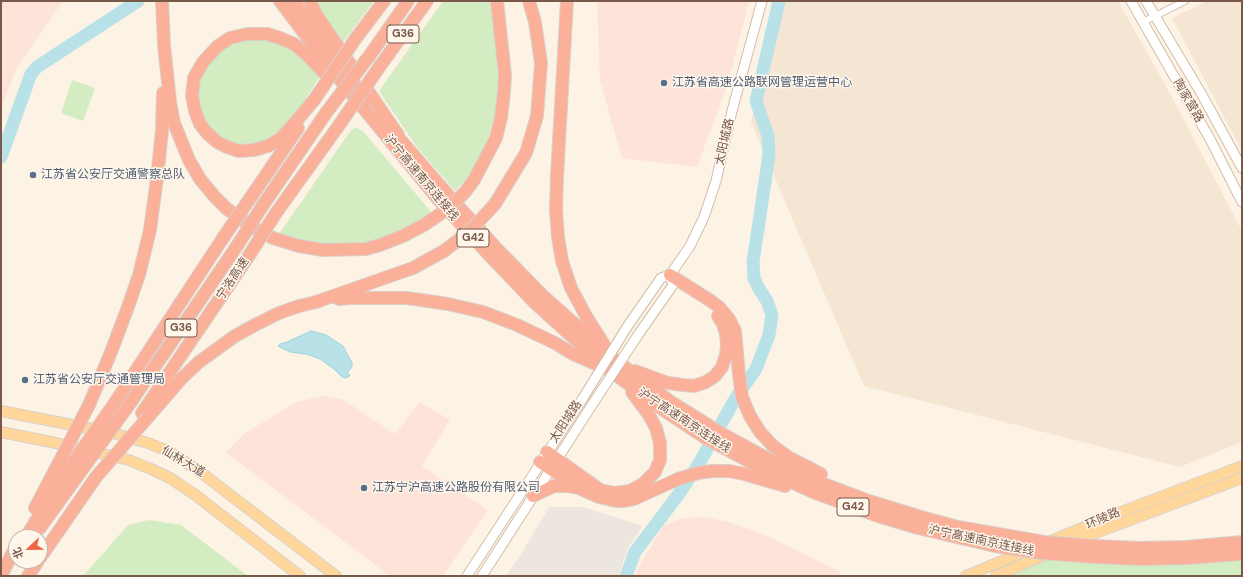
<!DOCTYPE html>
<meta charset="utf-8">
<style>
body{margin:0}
#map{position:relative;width:1243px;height:577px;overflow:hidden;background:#fdf3e5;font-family:"DM Sans","Noto Sans SC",sans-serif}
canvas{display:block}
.frame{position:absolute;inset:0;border:2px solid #785849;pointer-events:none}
.north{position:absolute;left:8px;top:529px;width:40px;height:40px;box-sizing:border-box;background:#fff7ec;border:1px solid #c9b7ab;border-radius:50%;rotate:248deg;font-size:11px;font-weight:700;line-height:16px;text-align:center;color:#785849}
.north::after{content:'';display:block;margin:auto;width:14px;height:18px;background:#ed6645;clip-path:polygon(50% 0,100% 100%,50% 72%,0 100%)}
</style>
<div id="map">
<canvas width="1243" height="577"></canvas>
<div class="frame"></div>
<div class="north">北</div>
</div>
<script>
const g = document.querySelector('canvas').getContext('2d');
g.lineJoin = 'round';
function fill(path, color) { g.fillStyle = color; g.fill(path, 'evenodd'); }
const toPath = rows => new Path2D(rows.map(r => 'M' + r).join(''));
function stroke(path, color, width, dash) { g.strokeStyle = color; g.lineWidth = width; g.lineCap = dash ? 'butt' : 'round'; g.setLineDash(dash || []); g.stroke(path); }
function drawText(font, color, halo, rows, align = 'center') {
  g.font = font + ' "DM Sans","Noto Sans SC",sans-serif'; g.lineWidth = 3; g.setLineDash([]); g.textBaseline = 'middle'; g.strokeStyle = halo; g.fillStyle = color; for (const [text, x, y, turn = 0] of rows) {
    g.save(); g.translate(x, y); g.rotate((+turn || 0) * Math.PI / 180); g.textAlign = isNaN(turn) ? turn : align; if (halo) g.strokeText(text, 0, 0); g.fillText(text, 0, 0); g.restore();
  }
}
fill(toPath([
 [780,1,1118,1,1172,97,1242,231,1242,442,1180,467,864,386,751,122],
 [1207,1,1242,1,1242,151,1172,18]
]), '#f5e5d3');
fill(toPath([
 [1,1,63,1,16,69,1,110],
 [597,1,749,1,727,86,697,167,622,158,600,80],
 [322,396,342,399,395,434,420,402,450,420,422,466,488,510,443,576,390,576,226,453,244,434,296,402],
 [705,517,729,522,765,535,841,572,838,576,635,576,639,566,664,525,684,518]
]), '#fee3d8');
fill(toPath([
 [549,507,583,507,643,526,629,546,618,576,506,576,521,554]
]), '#ede6df');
fill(toPath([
 [315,1,374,1,342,44],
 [443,1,490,1,495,38,498,78,496,112,488,139,475,169,455,191,416,146,379,91],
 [263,37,293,49,320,76,301,106,277,135,262,143,249,146,233,145,217,138,206,125,198,107,197,95,199,81,212,57,235,41],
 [72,80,95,88,83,121,61,113],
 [355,127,363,131,432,213,419,222,400,232,374,241,355,245,334,245,306,241,279,234,351,130],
 [149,520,181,525,248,576,83,576,128,525],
 [1242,539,1242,576,1008,576,1037,561]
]), '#d4ecc2');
const water = toPath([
 [311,331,326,335,343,346,352,363,352,367,347,373,350,375,348,377,345,378,341,376,334,369,320,359,306,354,290,352,278,346,280,344,287,342,311,331]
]);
fill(water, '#b8e2e8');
stroke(water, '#9ed2da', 1);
stroke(toPath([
 [1,157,31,74,37,67,138,1],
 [626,576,635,552,681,491,700,462,735,399,756,369,769,335,772,315,767,301,758,287,754,278,753,262,769,155,768,136,756,101,779,1]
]), '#b8e2e8', 13);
const street = toPath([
 [1143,22,1185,1]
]);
const secondary = toPath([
 [1131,1,1210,139,1242,202],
 [1146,1,1201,93,1242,168],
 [627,327,661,278,670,275,690,246,704,217,716,181,732,111,762,1],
 [638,335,673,285,670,275],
 [467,576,583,398],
 [482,576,592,405]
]);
const primary = toPath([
 [1,411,113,433,148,443,170,452,199,471,336,576],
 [1,432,56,443,129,460,151,469,170,478,194,494,300,576],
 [1048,542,1121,512,1242,466],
 [1070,544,1093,534,1242,478],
 [966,576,1028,550],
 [996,576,1048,553]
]);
const highway = toPath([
 [162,1,164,45,170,101,174,123,189,160,200,179,214,196,226,208,252,227,273,238,299,246,323,250,366,249,380,245,403,236,424,225],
 [280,1,328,65,438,199,490,256,535,303,608,369,665,411,704,437,765,470,813,492,878,516,918,528,995,546],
 [294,1,335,59,367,100],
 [310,1,317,16,350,64],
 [567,1,557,176,556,210,558,237,562,261,571,288,586,316,606,348],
 [356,38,384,1],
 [370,55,408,1],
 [380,66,427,1],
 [366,88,398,135],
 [314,100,293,125,280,139,268,146,254,150,239,151,227,147,217,142,207,133,200,124,195,111,192,96,194,78,203,62,218,46,230,38,247,34,267,34,280,38,294,44,308,56,328,77],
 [391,129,448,195,497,249,542,295,614,359,671,402,724,435,770,460,816,481,869,501,921,517,958,527,998,534],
 [474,180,496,138,501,118,504,92,505,75,497,1],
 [251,197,298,128],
 [495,204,526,153,537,116,541,63,535,22,529,1],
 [263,205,326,113],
 [276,213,337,128],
 [670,275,711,301,719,307,729,319,735,331,739,375,742,397,750,416,760,432,772,445,788,457,821,474],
 [339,299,351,298,407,298,448,304,483,312,517,325,555,343,573,354,596,364],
 [635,371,668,383,683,385,694,386,706,382,715,376,722,367,726,355,727,345,726,334,723,324,718,316],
 [89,405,111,352,128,307,139,275,150,230,157,178,162,131,163,93],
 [112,407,223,238],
 [126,409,237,246],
 [142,413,250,254],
 [149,416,182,378,199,362,235,336,255,325,279,313,299,306,316,302,413,268,444,251],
 [547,452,600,490,615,493,630,491,643,484,655,472,660,460,660,443,656,428,649,415,632,392],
 [540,462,581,489,599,497,616,501,624,501,634,499,678,479,698,473,712,471,729,471,744,474,785,486],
 [533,496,554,486,568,486,578,488],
 [35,508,55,470],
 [40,528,79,474],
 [26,537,67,471],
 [1095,546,1140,548,1186,547,1242,542],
 [1094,557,1141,559,1188,558,1242,554],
 [40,558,96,477],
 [1,576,16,546],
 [28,576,38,561]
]);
stroke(street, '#d2bcad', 8);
stroke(secondary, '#d5bcaa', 11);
stroke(primary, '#d9d0cc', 12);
stroke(highway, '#d9d0cc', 14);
stroke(street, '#fff', 6);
stroke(secondary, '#fff', 9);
stroke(primary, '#ffd79b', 10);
stroke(highway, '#fab099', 12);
const secondaryBridge = toPath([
 [583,398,627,327],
 [592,405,638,335]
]);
const highwayBridge = toPath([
 [314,100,356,38],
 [326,113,370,55],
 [337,128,380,66],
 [424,225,449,208,465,192,474,180],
 [223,238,251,197],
 [237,246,263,205],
 [444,251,470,231,495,204],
 [250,254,276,213],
 [55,470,89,405],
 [67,471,112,407],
 [79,474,126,409],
 [96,477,149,416],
 [998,534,1044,542,1095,546],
 [995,546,1041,553,1094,557]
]);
stroke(secondaryBridge, '#d5bcaa', 11, []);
stroke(highwayBridge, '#d9d0cc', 14, []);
stroke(secondaryBridge, '#fff', 9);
stroke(highwayBridge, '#fab099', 12);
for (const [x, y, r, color] of [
 [664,83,4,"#5c6f8a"],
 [33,175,4,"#5c6f8a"],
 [25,380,4,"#5c6f8a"],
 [364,488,4,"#5c6f8a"]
]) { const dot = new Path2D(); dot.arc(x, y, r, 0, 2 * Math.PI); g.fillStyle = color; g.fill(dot); stroke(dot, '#fff7ec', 1.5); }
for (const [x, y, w] of [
 [403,34,32],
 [473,238,32],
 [181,328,32],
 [853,507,32]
]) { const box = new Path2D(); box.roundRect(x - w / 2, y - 9, w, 18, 3); g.fillStyle = '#fff7ec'; g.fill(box); stroke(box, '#785849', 1); }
drawText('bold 11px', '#785849', null, [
 ["G36",403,34],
 ["G42",473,238],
 ["G36",181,328],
 ["G42",853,507]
]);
drawText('12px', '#4e5e75', '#fff7ec', [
 ["江苏省高速公路联网管理运营中心",672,83],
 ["江苏省公安厅交通警察总队",41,175],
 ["江苏省公安厅交通管理局",33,380],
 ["江苏宁沪高速公路股份有限公司",372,488]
], 'left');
drawText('12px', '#785849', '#fff7ec', [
 ["陶家营路",1188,101,60],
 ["太阳城路",725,142,-77],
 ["沪宁高速南京连接线",421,178,50],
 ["宁洛高速",233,279,-56],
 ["沪宁高速南京连接线",684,421,33],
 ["太阳城路",566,422,-57],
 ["仙林大道",183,462,31],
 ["环陵路",1103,519,-23],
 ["沪宁高速南京连接线",981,541,12]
]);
</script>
